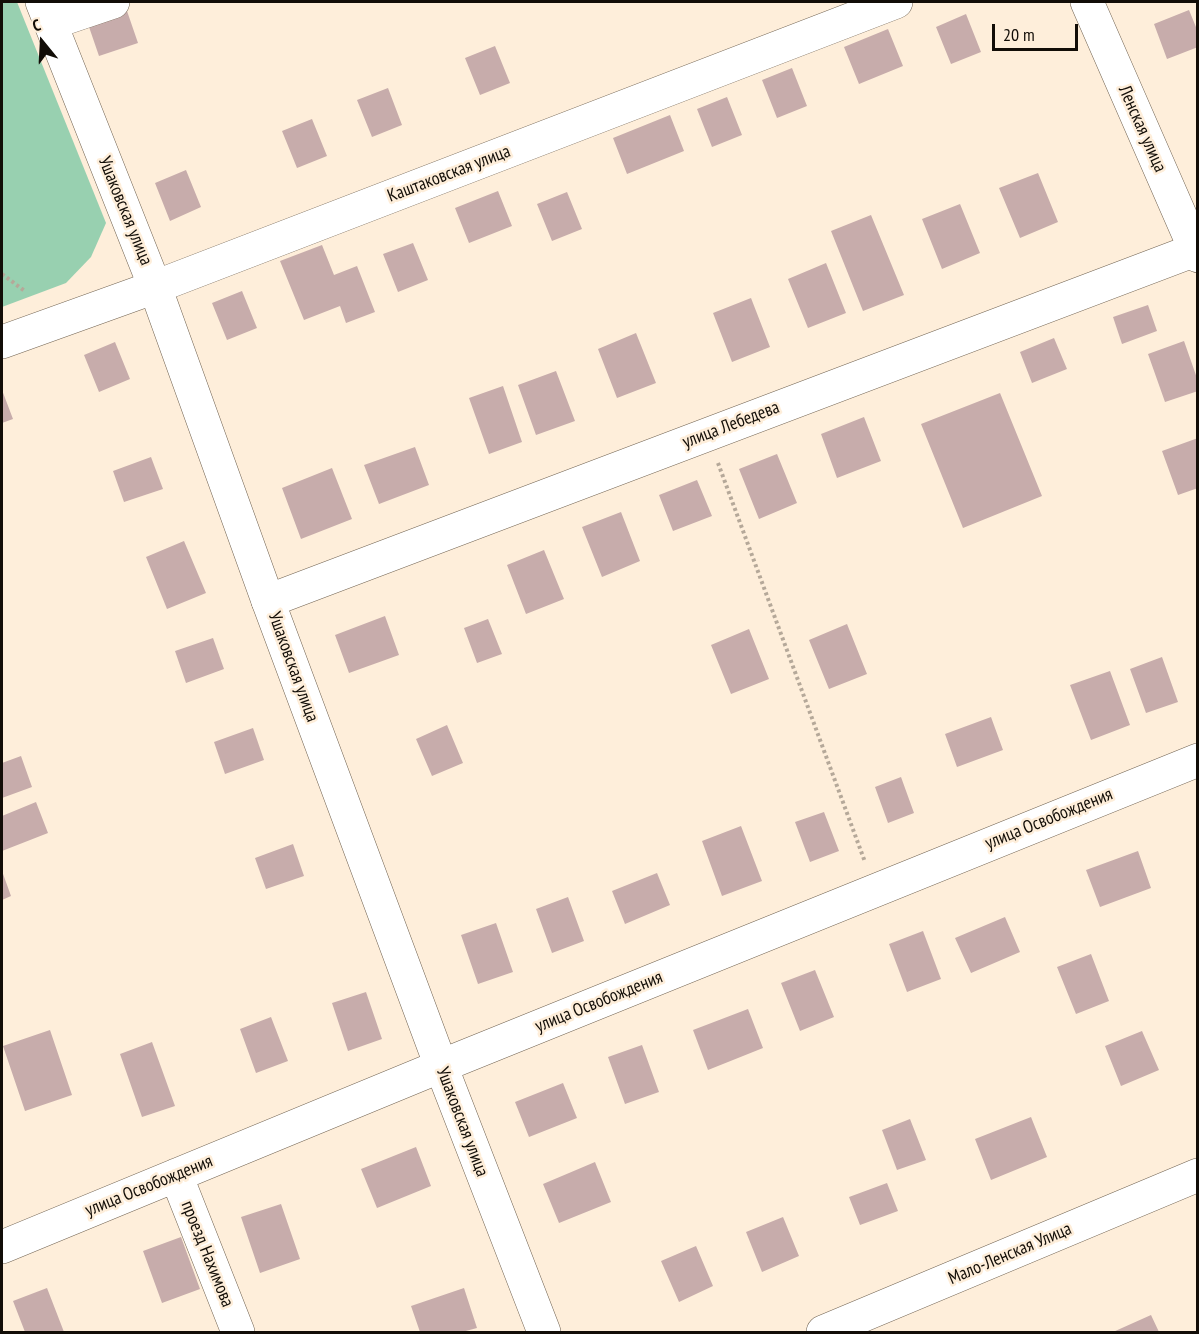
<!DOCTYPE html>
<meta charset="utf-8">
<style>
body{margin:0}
#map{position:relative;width:1199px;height:1334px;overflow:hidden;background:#feeeda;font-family:"PT Sans Narrow",sans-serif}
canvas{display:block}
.frame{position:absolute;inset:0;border:3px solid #120d07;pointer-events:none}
.north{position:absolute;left:12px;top:12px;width:60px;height:60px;-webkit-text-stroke:4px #feeeda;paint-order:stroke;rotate:342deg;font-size:16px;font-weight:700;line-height:24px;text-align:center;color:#120d07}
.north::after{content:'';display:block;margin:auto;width:21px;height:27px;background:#120d07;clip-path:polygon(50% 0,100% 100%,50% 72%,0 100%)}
.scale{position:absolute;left:992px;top:24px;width:86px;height:27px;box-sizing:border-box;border:3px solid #120d07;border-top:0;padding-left:8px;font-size:18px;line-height:21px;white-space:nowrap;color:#120d07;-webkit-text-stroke:4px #feeeda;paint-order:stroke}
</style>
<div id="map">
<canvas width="1199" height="1334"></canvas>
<div class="frame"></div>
<div class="north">С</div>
<div class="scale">20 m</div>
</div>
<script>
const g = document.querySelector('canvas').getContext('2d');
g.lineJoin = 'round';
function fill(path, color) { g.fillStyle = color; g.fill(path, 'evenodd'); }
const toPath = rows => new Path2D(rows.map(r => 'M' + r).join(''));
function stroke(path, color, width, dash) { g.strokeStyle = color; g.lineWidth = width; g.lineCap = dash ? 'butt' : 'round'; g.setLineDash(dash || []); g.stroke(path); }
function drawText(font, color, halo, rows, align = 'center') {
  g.font = font + ' "PT Sans Narrow",sans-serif'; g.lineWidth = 5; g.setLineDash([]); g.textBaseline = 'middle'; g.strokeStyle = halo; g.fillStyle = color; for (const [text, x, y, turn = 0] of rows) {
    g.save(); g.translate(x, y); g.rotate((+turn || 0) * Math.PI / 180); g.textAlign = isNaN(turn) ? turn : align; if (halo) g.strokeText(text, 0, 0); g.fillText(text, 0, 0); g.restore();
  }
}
fill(toPath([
 [2,2,17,2,106,223,91,257,66,283,2,307]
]), '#98d0b0');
fill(toPath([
 [1189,10,1198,32,1198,47,1167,59,1154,24],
 [127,11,138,43,99,56,88,24],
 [966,14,981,52,951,64,936,27],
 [888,29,903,66,859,84,844,47],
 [495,46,510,83,480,95,465,58],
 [792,68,807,106,777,118,762,80],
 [388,88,402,125,372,137,357,100],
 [727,97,742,135,712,147,697,109],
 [670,115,684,151,627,174,613,138],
 [312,119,327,156,297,168,282,131],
 [186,170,201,207,170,221,155,183],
 [1038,173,1058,222,1020,238,999,188],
 [498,191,512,226,469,243,455,208],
 [567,192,582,229,552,241,537,204],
 [960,204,980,253,942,269,922,219],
 [871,215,904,295,863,311,831,231],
 [413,243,428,280,398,292,383,254],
 [322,245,334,275,357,266,375,312,346,323,340,306,304,320,280,261],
 [826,263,846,313,808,328,788,279],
 [242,291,257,328,227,340,212,303],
 [751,298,770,347,732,362,713,313],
 [1148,305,1157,331,1122,344,1113,317],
 [636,333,656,383,617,398,598,349],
 [1054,338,1067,369,1032,383,1020,352],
 [1184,341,1198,381,1198,391,1165,402,1148,354],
 [115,342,130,379,99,392,84,355],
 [556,371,575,421,536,435,518,385],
 [503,386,522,442,489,454,469,398],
 [2,390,13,419,2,423],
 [1000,393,1042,496,963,528,921,424],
 [864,417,881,461,837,478,821,434],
 [1198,438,1198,488,1178,495,1162,451],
 [415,447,429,485,379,504,364,465],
 [777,454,797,503,759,519,739,469],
 [151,457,163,489,124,502,113,471],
 [332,468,352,519,301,539,282,488],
 [697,480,712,516,673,531,659,495],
 [621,512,640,561,602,577,582,527],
 [184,541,206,593,167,609,146,557],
 [544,550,564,599,526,614,507,565],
 [385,616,399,655,349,673,335,635],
 [488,619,502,654,477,663,464,628],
 [847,624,867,674,829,689,809,640],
 [749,629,769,679,731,694,711,645],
 [213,638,224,669,186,683,175,651],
 [1162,657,1178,702,1146,713,1130,669],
 [1110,671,1130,725,1091,740,1070,685],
 [991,717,1003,750,957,767,945,734],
 [447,725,463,763,432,776,416,739],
 [253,728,264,760,225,774,214,742],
 [21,756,32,787,2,798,2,763],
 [901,777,914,813,888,823,875,787],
 [36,802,48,833,2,851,2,816],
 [824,812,839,851,810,862,795,822],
 [741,826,762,881,722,896,702,841],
 [293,844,304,876,266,889,255,858],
 [1138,851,1151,888,1100,907,1086,870],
 [2,871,11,896,2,900],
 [657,873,670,905,625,924,612,891],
 [568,897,584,941,552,953,536,909],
 [1005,917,1020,952,971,973,955,938],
 [496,923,513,972,478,984,461,935],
 [923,931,941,979,907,992,889,944],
 [1091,954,1109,1001,1076,1014,1057,967],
 [815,970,834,1017,800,1031,781,983],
 [366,992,382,1039,348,1051,332,1003],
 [748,1009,763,1048,708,1070,693,1030],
 [271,1017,288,1061,256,1073,240,1029],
 [50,1030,72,1095,25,1111,3,1046],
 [1142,1031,1159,1070,1121,1086,1105,1046],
 [152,1042,175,1106,142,1117,120,1054],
 [642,1045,659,1092,625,1104,608,1057],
 [563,1083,577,1118,529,1137,515,1102],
 [1031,1117,1047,1157,991,1180,975,1139],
 [910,1119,926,1160,897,1170,882,1130],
 [416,1147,431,1186,377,1208,361,1169],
 [595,1162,611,1202,559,1223,543,1184],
 [887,1183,898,1211,860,1225,849,1197],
 [281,1204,300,1259,260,1273,241,1217],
 [783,1217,799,1256,762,1272,746,1232],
 [181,1237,200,1289,162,1303,143,1251],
 [696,1246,713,1286,679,1302,661,1261],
 [47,1288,64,1332,25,1332,13,1301],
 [464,1288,477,1328,462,1332,420,1332,411,1306],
 [1151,1315,1159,1332,1113,1332]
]), '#c7acab');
const minor = toPath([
 [51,23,113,2],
 [155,287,896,2],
 [268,601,1195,250],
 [176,1175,238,1332],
 [2,1247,441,1066,1198,760],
 [823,1332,1198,1175]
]);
const tertiary = toPath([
 [1087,2,1198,256],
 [2,342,155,287]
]);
const secondary = toPath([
 [42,2,155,287,268,601,441,1066,544,1332]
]);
stroke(minor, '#726453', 34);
stroke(tertiary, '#726453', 34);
stroke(secondary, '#726453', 34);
stroke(toPath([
 [2,274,26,292],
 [718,463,865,862]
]), '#b5a899', 4, [3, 3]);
stroke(minor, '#fff', 33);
stroke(tertiary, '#fff', 33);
stroke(secondary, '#fff', 33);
drawText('18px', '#120d07', '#feeeda', [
 ["Ленская улица",1142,129,66],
 ["Каштаковская улица",449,174,-21],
 ["Ушаковская улица",125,211,68],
 ["улица Лебедева",731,425,-21],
 ["Ушаковская улица",293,667,70],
 ["улица Освобождения",1049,819,-22],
 ["улица Освобождения",599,1002,-22],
 ["Ушаковская улица",462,1122,69],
 ["улица Освобождения",149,1186,-22],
 ["проезд Нахимова",207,1254,68],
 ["Мало-Ленская Улица",1010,1254,-23]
]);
</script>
